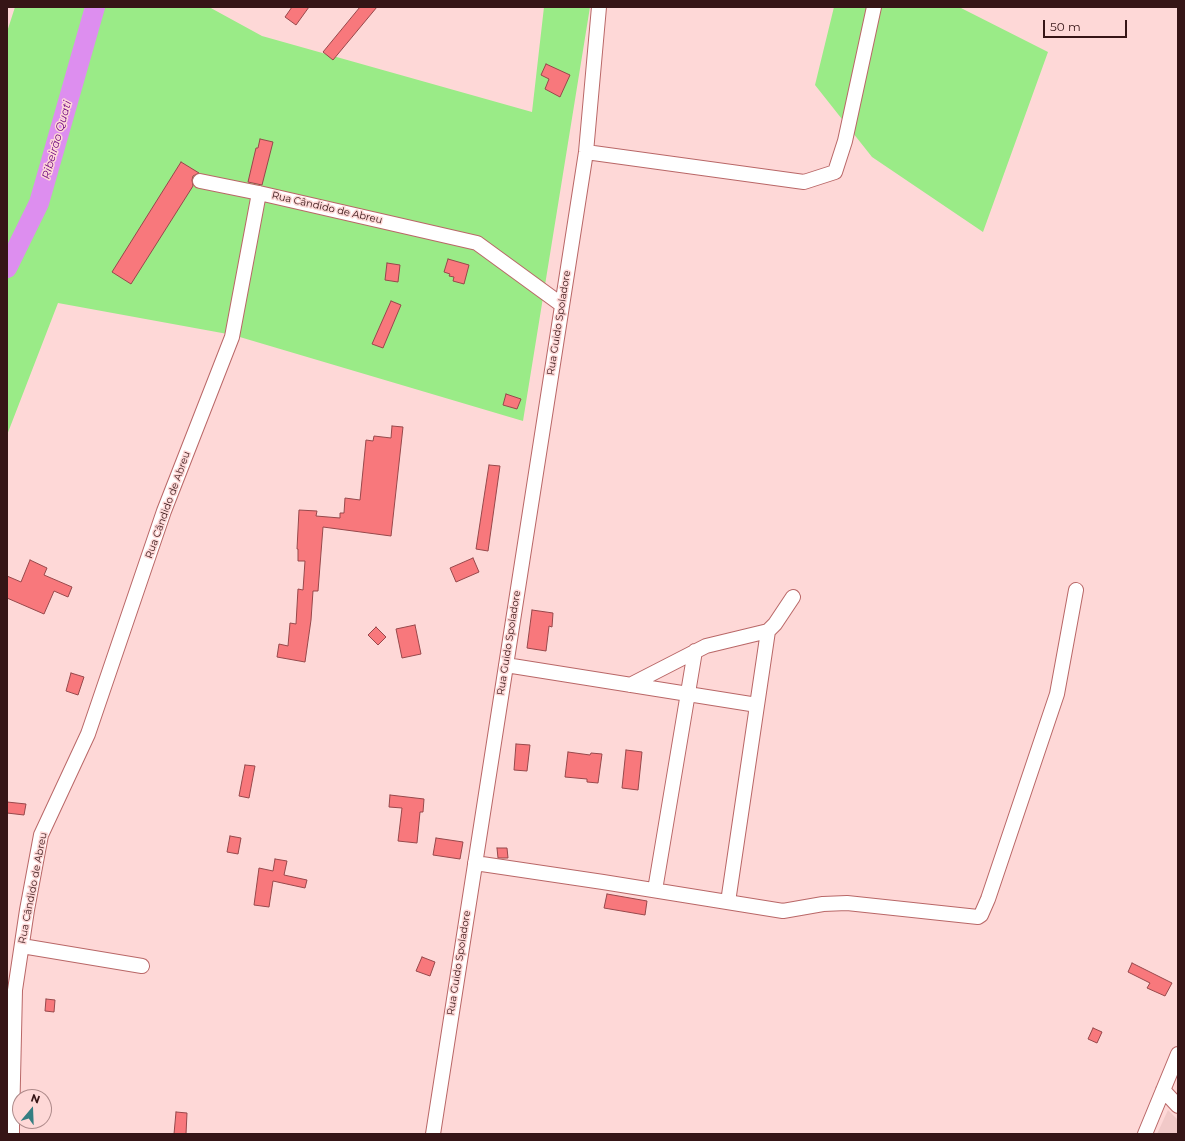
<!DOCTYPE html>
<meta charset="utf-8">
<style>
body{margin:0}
#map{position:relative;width:1185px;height:1141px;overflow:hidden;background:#fed8d7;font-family:Montserrat,sans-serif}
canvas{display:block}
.frame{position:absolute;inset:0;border:8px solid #361516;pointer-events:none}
.north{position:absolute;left:12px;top:1089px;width:40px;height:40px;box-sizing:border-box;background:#fed8d7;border:1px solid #ae8a8a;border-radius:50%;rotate:19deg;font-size:11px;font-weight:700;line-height:16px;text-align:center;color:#361516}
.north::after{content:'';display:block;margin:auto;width:14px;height:18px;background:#357e82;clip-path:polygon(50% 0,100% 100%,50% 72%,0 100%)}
.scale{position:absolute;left:1043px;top:20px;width:84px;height:18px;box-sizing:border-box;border:2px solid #361516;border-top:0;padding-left:5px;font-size:12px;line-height:14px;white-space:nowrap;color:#361516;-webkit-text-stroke:3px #fed8d7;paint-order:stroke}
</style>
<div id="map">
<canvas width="1185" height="1141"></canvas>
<div class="frame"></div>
<div class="north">N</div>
<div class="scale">50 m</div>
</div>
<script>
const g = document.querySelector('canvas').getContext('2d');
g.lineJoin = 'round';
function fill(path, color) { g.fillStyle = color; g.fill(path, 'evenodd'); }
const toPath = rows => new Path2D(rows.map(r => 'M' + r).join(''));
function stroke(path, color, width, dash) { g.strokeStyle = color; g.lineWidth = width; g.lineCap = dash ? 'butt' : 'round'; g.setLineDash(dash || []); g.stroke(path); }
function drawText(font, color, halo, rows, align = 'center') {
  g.font = font + ' Montserrat,sans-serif'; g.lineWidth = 3; g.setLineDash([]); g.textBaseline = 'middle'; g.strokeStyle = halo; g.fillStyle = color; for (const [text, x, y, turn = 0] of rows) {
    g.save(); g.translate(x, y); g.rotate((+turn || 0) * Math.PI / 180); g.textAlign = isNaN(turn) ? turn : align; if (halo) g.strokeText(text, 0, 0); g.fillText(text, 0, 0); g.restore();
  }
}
fill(toPath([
 [1168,1110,1178,1120,1178,1134,1157,1134]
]), '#f1c9c8');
fill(toPath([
 [15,7,209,7,262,36,532,112,544,7,590,7,523,421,233,335,58,303,7,435,7,32],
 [834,7,959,7,1048,52,983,232,872,157,815,85]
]), '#9aeb87');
stroke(toPath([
 [7,268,39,203,95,7]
]), '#dd8eef', 20);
const building = toPath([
 [292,7,309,7,296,25,285,17,292,7],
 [360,7,377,7,333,60,323,52,360,7],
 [546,64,570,75,560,97,545,89,549,79,541,75,546,64],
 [260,139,273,142,262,185,248,182,256,148,258,148,260,139],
 [181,162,199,173,193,176,192,180,193,186,131,284,112,272,181,162],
 [448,259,469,265,464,284,453,281,454,277,449,276,450,274,444,272,448,259],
 [387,263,400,265,398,282,385,280,387,263],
 [391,301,401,305,383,348,372,344,391,301],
 [506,394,521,399,517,409,503,405,506,394],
 [392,426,403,427,391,536,323,527,318,591,313,591,311,620,305,662,277,657,279,644,288,646,290,623,296,624,298,589,303,590,305,561,298,561,298,549,297,549,299,510,317,511,316,516,340,518,340,513,344,513,345,498,360,500,366,440,373,441,374,436,391,438,392,426],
 [489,465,500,466,488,551,476,549,489,465],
 [473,558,479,572,456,582,450,568,473,558],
 [30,560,47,568,44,575,72,587,68,597,54,591,44,614,7,598,7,576,21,582,30,560],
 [532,610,553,613,552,627,549,626,546,651,527,648,532,610],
 [415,625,421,654,402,658,396,629,415,625],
 [376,627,386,637,378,645,368,635,376,627],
 [71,673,84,677,78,695,66,691,71,673],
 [516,744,530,745,527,771,514,770,516,744],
 [626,750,642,752,638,790,622,788,626,750],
 [568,752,590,755,591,753,602,754,598,783,587,782,587,779,565,777,568,752],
 [245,765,255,766,249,798,239,796,245,765],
 [390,795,424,799,423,812,420,812,417,843,398,841,402,808,389,807,390,795],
 [7,802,26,804,24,815,7,813,7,802],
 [230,836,241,838,238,854,227,852,230,836],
 [436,838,463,842,460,859,433,855,436,838],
 [497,848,507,848,508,858,498,858,497,848],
 [275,859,287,861,284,875,307,880,305,888,273,881,269,907,254,905,259,868,273,871,275,859],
 [607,894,647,901,645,915,604,908,607,894],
 [422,957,435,962,430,976,416,971,422,957],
 [1132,963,1172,983,1165,996,1147,988,1150,983,1128,972,1132,963],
 [46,999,55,1000,54,1012,45,1011,46,999],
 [1093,1028,1102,1032,1097,1043,1088,1039,1093,1028],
 [176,1112,187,1113,186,1134,174,1134,176,1112]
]);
fill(building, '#f8787c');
stroke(building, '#97484b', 1);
const minor = toPath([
 [586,152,804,182,835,172,845,141,874,7],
 [200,181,259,193,477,243,562,305],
 [506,665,757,705],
 [630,685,706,646,768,631,775,624,793,597],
 [475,863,603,882,783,911,823,904,847,903,978,917,981,915,988,899,1057,694,1076,590],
 [655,890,695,651],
 [728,902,768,631],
 [22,946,142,966],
 [1163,1090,1178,1106],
 [12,1134,12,1123,15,990,27,910,41,835,88,734,164,511,232,337,259,193],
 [433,1134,586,152,599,7],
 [1145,1134,1178,1054]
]);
stroke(minor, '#b96767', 16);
stroke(minor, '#fff', 14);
drawText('10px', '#361516', '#fed8d7', [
 ["Rua Cândido de Abreu",327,208,13],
 ["Rua Guido Spoladore",559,323,-81],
 ["Rua Cândido de Abreu",168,505,-70],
 ["Rua Guido Spoladore",509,643,-81],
 ["Rua Cândido de Abreu",33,888,-79],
 ["Rua Guido Spoladore",459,963,-81]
]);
drawText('italic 11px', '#6c007f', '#fed8d7', [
 ["Ribeirão Quati",57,140,-74]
]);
</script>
